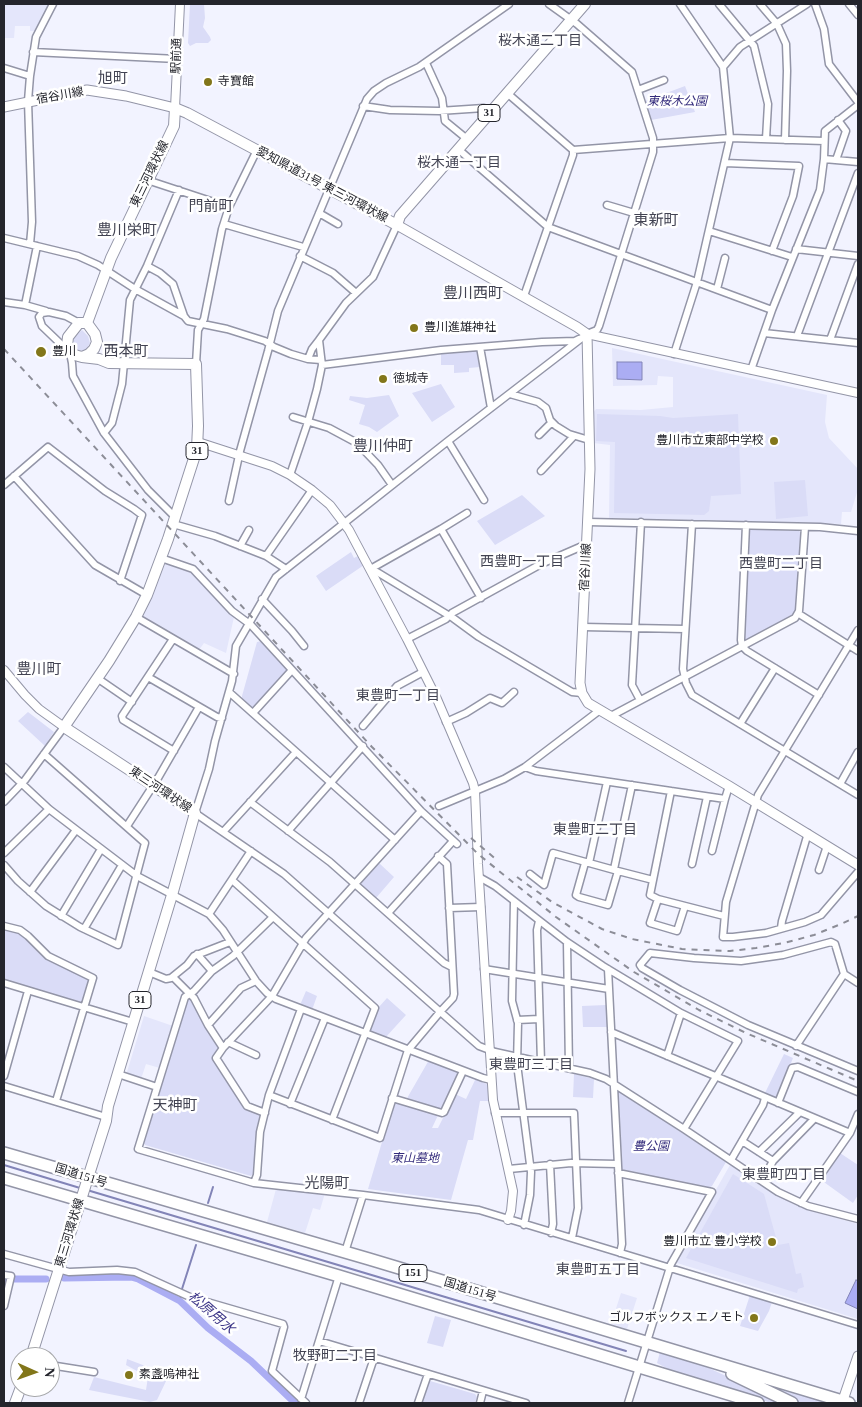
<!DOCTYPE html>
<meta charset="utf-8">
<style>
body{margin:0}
#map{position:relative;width:862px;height:1407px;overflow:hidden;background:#f2f3ff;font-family:"Times New Roman",serif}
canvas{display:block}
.frame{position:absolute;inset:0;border:5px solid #24252c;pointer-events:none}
.north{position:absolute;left:10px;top:1347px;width:50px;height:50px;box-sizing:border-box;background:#fff;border:1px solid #a7a8ab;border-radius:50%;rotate:92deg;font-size:14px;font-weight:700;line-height:20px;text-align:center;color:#24252c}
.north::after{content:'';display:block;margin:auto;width:18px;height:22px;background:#82761a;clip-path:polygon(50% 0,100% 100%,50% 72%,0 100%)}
</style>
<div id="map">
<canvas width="862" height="1407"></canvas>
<div class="frame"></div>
<div class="north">N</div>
</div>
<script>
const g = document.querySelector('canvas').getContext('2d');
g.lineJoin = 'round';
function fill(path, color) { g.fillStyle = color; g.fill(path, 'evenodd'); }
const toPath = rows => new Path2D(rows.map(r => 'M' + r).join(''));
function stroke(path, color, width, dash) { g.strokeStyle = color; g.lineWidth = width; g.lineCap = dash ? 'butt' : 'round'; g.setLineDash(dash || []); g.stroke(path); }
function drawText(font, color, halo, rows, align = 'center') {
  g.font = font + ' "Times New Roman","Noto Sans JP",serif'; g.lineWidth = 5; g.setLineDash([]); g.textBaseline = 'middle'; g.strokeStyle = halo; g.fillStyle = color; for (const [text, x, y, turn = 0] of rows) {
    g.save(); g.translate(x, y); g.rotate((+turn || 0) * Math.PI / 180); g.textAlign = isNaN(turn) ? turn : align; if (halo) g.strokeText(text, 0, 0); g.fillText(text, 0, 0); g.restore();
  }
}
fill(toPath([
 [4,4,51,4,36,31,30,31,30,26,15,26,14,38,4,38],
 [612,348,827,395,825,422,829,438,858,469,858,489,851,512,842,512,841,524,609,518,610,445,593,443,593,413,596,409,641,410,673,407,673,377,658,376,657,385,613,386],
 [168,563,192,570,234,617,226,653,204,643,199,650,144,618,143,615,165,564],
 [144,1016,173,1026,160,1068,146,1064,141,1079,129,1075,127,1072],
 [730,1165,791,1203,808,1210,858,1224,858,1319,677,1263,676,1260],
 [276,1189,325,1193,320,1210,313,1208,305,1233,267,1222],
 [621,1293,637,1298,627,1329,611,1324]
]), '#e4e6fb');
fill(toPath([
 [190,4,204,4,205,18,203,27,210,37,211,40,208,43,196,43,190,46,188,43],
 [685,86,695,112,651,120,645,101],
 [82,330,88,336,90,343,86,350,83,351,76,350,73,345,74,338],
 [477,350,479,351,480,367,469,368,469,372,454,373,454,365,441,365,441,352],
 [441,384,455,407,432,422,412,393],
 [389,395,399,416,377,432,369,427,359,424,365,405,349,400,350,396,367,398],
 [597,414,660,416,673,418,738,414,741,494,711,496,709,511,704,515,614,513,615,442,596,441],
 [805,480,808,516,776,519,774,482],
 [522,495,545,516,495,545,477,521],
 [751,529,799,531,801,533,797,611,794,615,747,640,743,638,749,532],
 [351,552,354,558,358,556,364,565,326,591,316,576],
 [262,641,287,668,287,671,255,708,251,708,242,700,242,696,257,642],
 [28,712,54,732,45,746,18,721],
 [379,863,394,877,376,898,361,885,362,882],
 [4,929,18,932,26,939,42,956,89,979,90,982,84,1002,80,1003,4,980],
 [306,991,317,996,312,1010,300,1005],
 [187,998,191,998,219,1047,219,1051,213,1058,246,1107,260,1113,261,1116,254,1174,251,1176,145,1145,143,1141],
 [387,998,406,1015,385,1038,370,1032,369,1029,378,1008],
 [606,1005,608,1027,583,1027,582,1006],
 [784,1054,793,1058,777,1098,774,1099,764,1095],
 [429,1060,459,1072,459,1075,443,1109,440,1111,432,1128,438,1128,455,1094,466,1099,476,1078,488,1085,489,1101,480,1101,473,1140,468,1140,451,1200,368,1189,396,1095,398,1098,406,1100],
 [574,1074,594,1079,593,1098,573,1097],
 [619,1091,726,1162,712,1186,709,1188,622,1171,620,1168,616,1092],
 [840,1153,858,1165,858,1195,853,1203,821,1180],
 [733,1174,764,1194,778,1245,789,1243,796,1274,801,1273,804,1287,798,1289,797,1293,686,1258],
 [750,1295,772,1302,769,1311,758,1331,740,1326],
 [435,1316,451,1320,443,1347,427,1343],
 [660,1352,702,1365,785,1403,771,1403,668,1369,657,1363],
 [127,1359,156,1370,167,1379,157,1400,150,1402,89,1390,94,1377,146,1390,148,1377,126,1365],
 [430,1381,475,1394,477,1397,475,1403,422,1403,428,1382],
 [759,1383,785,1389,824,1401,824,1403,801,1403,787,1399]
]), '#dadcf7');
const water = toPath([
 [617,362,642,362,642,380,617,379,617,362],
 [856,1280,858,1281,858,1309,845,1303,856,1280]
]);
fill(water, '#abadf3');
stroke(water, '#8284b7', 1);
stroke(toPath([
 [4,1165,80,1188],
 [87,1190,626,1351],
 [208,1203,213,1187],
 [182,1289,196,1245],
 [180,1297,180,1301]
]), '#8284b7', 2);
stroke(toPath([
 [64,1278,131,1277,138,1279,180,1301,208,1328,251,1361,295,1403],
 [4,1279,46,1279]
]), '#abadf3', 7);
const minor = toPath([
 [549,4,577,24,632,72,653,138,653,152,599,326,597,330,587,334],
 [719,4,754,46,768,104,766,139],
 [760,4,777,24,786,44,787,71,785,140],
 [815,4,824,29,829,64,858,102],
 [849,4,858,15],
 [33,52,177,59],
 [426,63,442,98,445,121,467,139],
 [723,67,740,47,807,4],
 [4,68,30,76],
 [638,90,664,80],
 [507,93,573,150],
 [363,106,390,110,439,111,484,108,492,110],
 [458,149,548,227,772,310],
 [573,150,730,138,824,141],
 [824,159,858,162],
 [836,160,846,131,838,120],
 [725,163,799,166,793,196,772,251],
 [147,180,229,207],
 [607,205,634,213],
 [319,213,338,224],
 [224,224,303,247],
 [709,231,792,257],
 [4,238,78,256,98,265,135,289,184,316,188,321,227,329,265,341,274,347,291,354,308,359,321,360],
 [30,244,32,222,28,101,30,76,36,37,53,4],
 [796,249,858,256],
 [300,256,333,273,356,293],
 [147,266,160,273,173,284,184,316],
 [717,289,725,258],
 [524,296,573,155,573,150],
 [4,302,25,305,46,311],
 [25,305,37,246],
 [764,333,858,343],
 [587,334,448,441,276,577,236,646,232,681,215,741,209,769,195,813,284,874,479,1046,495,1052,590,1073,606,1079,684,1129,778,1192,808,1206,858,1219],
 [797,336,858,173],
 [830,340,858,264],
 [480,347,491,408],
 [67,350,42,326,39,317,42,313,49,312,66,316,79,323],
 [70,353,72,363,73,376,104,433,148,490,175,517],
 [674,354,697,282,730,138,723,67,680,4],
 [308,359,312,349,319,340],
 [196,364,198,330,204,319,222,229,229,207,257,150],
 [322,365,441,350,542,342,575,341,579,339],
 [751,370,772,310,820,190,824,159,825,131,858,105],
 [510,394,538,402,546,408,550,420,556,426,569,434,589,440],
 [293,417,329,428,357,443,378,465,392,485],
 [104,433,112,423,122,384,130,300,147,266,179,190],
 [539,435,552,422],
 [448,441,484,500],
 [541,471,574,436],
 [290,475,308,422,317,389,322,365,319,340,346,303,373,277,397,225],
 [14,476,95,565,147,595],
 [4,485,48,447,105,491,134,509,142,515,120,581],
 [229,501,240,451,268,351,278,311,367,99,374,91,386,83,419,67,509,4],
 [588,522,820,527,858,531],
 [173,524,215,536,266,556,286,569],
 [692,524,683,669,686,683,692,695,858,795],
 [746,525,741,640,742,646,747,651,819,695],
 [441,529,467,513],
 [240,546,249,530],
 [266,556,312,490],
 [161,558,193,569,232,611,251,625,421,811,457,844],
 [371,571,377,572,453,618,479,637,572,692,582,693],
 [371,571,374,567,441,529,481,598],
 [262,599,292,631,304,646],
 [799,614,858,651],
 [136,617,234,674],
 [583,627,685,629],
 [858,630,758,795,726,902,723,937,733,937,766,933,805,922,821,915,858,872],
 [173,639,122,716,123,720,174,751],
 [407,639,446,619,452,613,541,564,587,544],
 [148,677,217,717,222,718],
 [97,678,132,702],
 [229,692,395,840],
 [640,700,632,685,641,522],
 [253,713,292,670],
 [611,716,795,618,799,611,805,527],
 [446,722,466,713,490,698,502,703,514,692],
 [740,724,775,668],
 [363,726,397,686,423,672],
 [4,767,49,809,137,876,209,914,223,930,256,981,267,993,276,999,483,1078,491,1080],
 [525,767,536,771,725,799,729,786],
 [840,784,858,752],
 [671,791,650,895,658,899,724,916],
 [4,802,25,780,64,727],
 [250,802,330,862,444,963,452,967],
 [439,806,504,779,525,767,600,710],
 [127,826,158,778,199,707],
 [288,831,363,746],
 [223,832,296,752],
 [712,851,725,799],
 [4,853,49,809],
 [585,863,576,895,579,897,608,905,618,871,653,880],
 [589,863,607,782],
 [692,864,707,797],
 [4,865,18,881,46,906,80,927,118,945,145,843,44,754],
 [614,869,632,785],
 [819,870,827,846],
 [530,874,544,885,553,853,618,871],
 [479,877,495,886,567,942,603,966,681,1013,738,1041,684,1129],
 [232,880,375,1008,332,1120],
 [30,892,76,830],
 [658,899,650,923,677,931,685,906],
 [514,901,512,1001,518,1023,517,1064,531,1172,530,1195,524,1225],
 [449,908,481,907],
 [388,913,453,841],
 [209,914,251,851],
 [61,916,101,849],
 [273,917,233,956,212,971,194,991,185,997,138,1149,254,1183,363,1195,479,1210,858,1325],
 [539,921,537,930,541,1062],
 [4,926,20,930,28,936,48,956,93,978,56,1101],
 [781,928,782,921,808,833],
 [84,929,122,865],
 [567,942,569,1068],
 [197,954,212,971],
 [484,969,609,989],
 [608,969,622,1244,620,1253],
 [149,972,166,979,171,978,187,965,194,956,230,942],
 [173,977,194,998,208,1025,223,1048,272,996,306,938,421,811],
 [4,983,133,1022],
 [858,983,844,974,835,944,831,942,783,955,741,961,694,958,650,953,640,965,642,968,680,990,748,1025,858,1071],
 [301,1009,269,1095,380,1138,408,1050,440,1012,453,998,454,994,447,864,438,856],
 [517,1020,539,1019],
 [208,1025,241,988,256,981],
 [611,1032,850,1133],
 [228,1042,256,1055],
 [796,1046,844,974],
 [223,1048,216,1058,247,1106,265,1113],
 [667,1056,681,1013],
 [118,1074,157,1087],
 [4,1076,28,991],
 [4,1086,106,1117],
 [392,1098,442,1113,444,1112,463,1071],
 [778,1103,792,1068,798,1067,858,1092],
 [290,1104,325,1018],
 [495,1113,574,1113,578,1208,572,1238],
 [742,1141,773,1161],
 [759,1152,799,1113],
 [731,1160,763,1105,765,1098],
 [550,1164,553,1224,551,1233],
 [509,1169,571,1163,617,1164],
 [618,1173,712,1192,671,1264,628,1403],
 [762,1181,773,1161,814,1119],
 [254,1183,257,1175,260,1132,269,1095],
 [801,1203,850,1133,858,1114],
 [345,1252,363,1195],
 [4,1254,69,1272,117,1270,135,1272,190,1297,283,1324,284,1327,272,1371,306,1403],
 [4,1275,11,1276,4,1306],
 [319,1341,526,1403],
 [50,1365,94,1372],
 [301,1399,339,1276],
 [359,1403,374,1358],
 [418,1403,428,1374],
 [480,1403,483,1391]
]);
const tertiary = toPath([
 [175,108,180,4],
 [587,334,858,393],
 [198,442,272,466,290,475,312,490,330,505,349,530,407,639,437,699,473,783,475,791,478,864,493,1100,513,1191,511,1211,508,1220],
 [4,670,25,695,39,709,64,727]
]);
const secondary = toPath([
 [4,107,87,90,126,96,175,108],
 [397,225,577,327,587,334,590,469,580,683,582,693,588,703,729,786,858,865],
 [842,1403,858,1356]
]);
const primary = toPath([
 [79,323,87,323,95,334,97,342,94,349,89,354,82,357,71,354,67,346,68,337,79,323],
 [87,323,111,258,174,126,175,108,187,113,397,225,400,216,585,4],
 [31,1357,106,1121,108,1106,172,895,195,813,64,727,109,661,136,617,147,595,168,539,197,449,198,426,196,364,109,363,99,359,82,357],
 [15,1403,21,1387]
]);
const trunk = toPath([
 [4,1153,369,1259,849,1403],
 [4,1178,339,1276,758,1403],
 [732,1374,792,1403]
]);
stroke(minor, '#9395a7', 9);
stroke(tertiary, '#9395a7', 10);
stroke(secondary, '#9395a7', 11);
stroke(primary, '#9395a7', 12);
stroke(trunk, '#9395a7', 14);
stroke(minor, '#fff', 6);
stroke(tertiary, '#fff', 8);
stroke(secondary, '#fff', 9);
stroke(primary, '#fff', 10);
stroke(trunk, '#fff', 11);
stroke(toPath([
 [4,349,372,747,478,854,556,917,634,972,699,1010,746,1033,858,1081],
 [471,838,498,861],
 [517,877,552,902,602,929,632,939,682,949,730,951,756,948,784,943,814,935,841,924,858,916]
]), '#8c8d97', 2, [6, 6]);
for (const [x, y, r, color] of [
 [208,82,5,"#82761a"],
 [414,328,5,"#82761a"],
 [41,352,6,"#82761a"],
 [383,379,5,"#82761a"],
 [774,441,5,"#82761a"],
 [772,1242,5,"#82761a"],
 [754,1318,5,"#82761a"],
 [129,1375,5,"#82761a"]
]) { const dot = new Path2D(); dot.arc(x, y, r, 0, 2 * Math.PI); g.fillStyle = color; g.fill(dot); stroke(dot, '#fff', 2); }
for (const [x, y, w] of [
 [489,113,22],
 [197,451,22],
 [140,1000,22],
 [413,1273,28]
]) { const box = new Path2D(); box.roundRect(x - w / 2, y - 8.5, w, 17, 4); g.fillStyle = '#fff'; g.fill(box); stroke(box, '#24252c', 1); }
drawText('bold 11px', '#24252c', null, [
 ["31",489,113],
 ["31",197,451],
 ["31",140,1000],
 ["151",413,1273]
]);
drawText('12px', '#24252c', '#fff', [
 ["駅前通",177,56,-88],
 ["宿谷川線",60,96,-10],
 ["東三河環状線",150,174,-64],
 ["愛知県道31号 東三河環状線",322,185,28],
 ["宿谷川線",586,567,-87],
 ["東三河環状線",160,790,34],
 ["国道151号",81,1176,17],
 ["東三河環状線",70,1233,-73],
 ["国道151号",470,1290,17]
]);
drawText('12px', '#24252c', '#fff', [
 ["寺寶館",218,82],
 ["豊川進雄神社",424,328],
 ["豊川",52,352],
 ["徳城寺",393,379],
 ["豊川市立東部中学校",764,441,"right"],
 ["豊川市立 豊小学校",762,1242,"right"],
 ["ゴルフボックス エノモト",744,1318,"right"],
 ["素盞嗚神社",139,1375]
], 'left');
drawText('italic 12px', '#342c7c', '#fff', [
 ["東桜木公園",677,102],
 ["豊公園",651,1147],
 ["東山墓地",415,1159]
]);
drawText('14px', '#424352', '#fff', [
 ["桜木通二丁目",540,41],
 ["桜木通一丁目",459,163],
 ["西豊町一丁目",522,562],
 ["西豊町二丁目",781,564],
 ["東豊町一丁目",398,696],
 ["東豊町二丁目",595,830],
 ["東豊町三丁目",531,1065],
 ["東豊町四丁目",784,1175],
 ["東豊町五丁目",598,1270],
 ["牧野町二丁目",335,1356]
]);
drawText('italic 14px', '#403a8a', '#fff', [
 ["松原用水",211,1313,41]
]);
drawText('15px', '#424352', '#fff', [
 ["旭町",113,79],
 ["門前町",211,207],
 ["東新町",656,221],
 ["豊川栄町",127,231],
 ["豊川西町",473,294],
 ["西本町",126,352],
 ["豊川仲町",383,447],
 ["豊川町",39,670],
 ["天神町",175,1106],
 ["光陽町",327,1184]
]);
</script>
